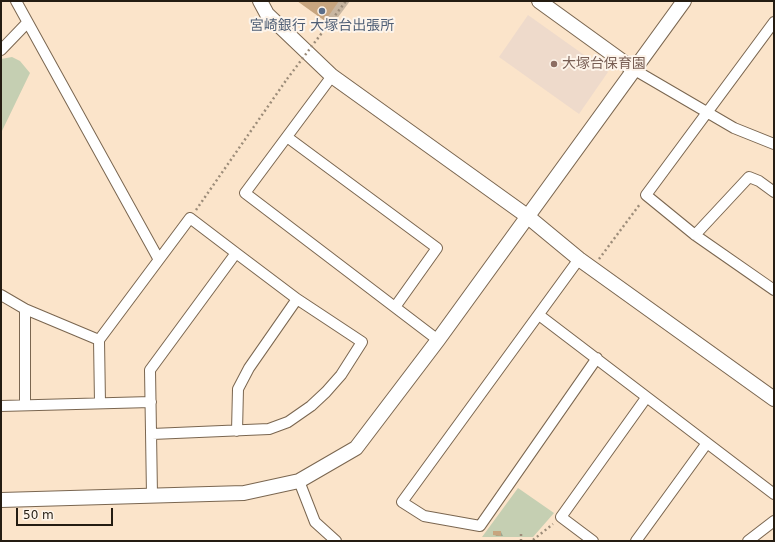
<!DOCTYPE html>
<meta charset="utf-8">
<style>
body{margin:0}
#map{position:relative;width:775px;height:542px;overflow:hidden;background:#fbe4ca;font-family:"DejaVu Sans",sans-serif}
canvas{display:block}
.frame{position:absolute;inset:0;border:2px solid #241c12;pointer-events:none}
.scale{position:absolute;left:16px;top:508px;width:97px;height:18px;box-sizing:border-box;border:2px solid #241c12;border-top:0;padding-left:5px;font-size:12px;line-height:14px;white-space:nowrap;color:#241c12;-webkit-text-stroke:3px #fdf4ea;paint-order:stroke}
</style>
<div id="map">
<canvas width="775" height="542"></canvas>
<div class="frame"></div>
<div class="scale">50 m</div>
</div>
<script>
const g = document.querySelector('canvas').getContext('2d');
g.lineJoin = 'round';
function fill(path, color) { g.fillStyle = color; g.fill(path, 'evenodd'); }
const toPath = rows => new Path2D(rows.map(r => 'M' + r).join(''));
function stroke(path, color, width, dash) { g.strokeStyle = color; g.lineWidth = width; g.lineCap = dash ? 'butt' : 'round'; g.setLineDash(dash || []); g.stroke(path); }
function drawText(font, color, halo, rows, align = 'center') {
  g.font = font + ' "DejaVu Sans","Noto Sans JP",sans-serif'; g.lineWidth = 4; g.setLineDash([]); g.textBaseline = 'middle'; g.strokeStyle = halo; g.fillStyle = color; for (const [text, x, y, turn = 0] of rows) {
    g.save(); g.translate(x, y); g.rotate((+turn || 0) * Math.PI / 180); g.textAlign = isNaN(turn) ? turn : align; if (halo) g.strokeText(text, 0, 0); g.fillText(text, 0, 0); g.restore();
  }
}
fill(toPath([
 [528,15,608,72,579,114,499,57]
]), '#eedacb');
fill(toPath([
 [12,57,20,61,30,73,1,133,1,59],
 [518,488,554,513,533,537,482,537]
]), '#c5cfb2');
fill(toPath([
 [299,1,350,1,333,24],
 [494,532,501,532,503,536,496,536]
]), '#0003');
fill(toPath([
 [297,1,339,1,325,21],
 [493,531,501,531,501,536,493,535]
]), '#c7a57f');
const street = toPath([
 [16,1,158,258],
 [774,22,646,195,695,235,774,290],
 [1,50,27,23],
 [633,69,734,128,774,144],
 [332,76,245,193,438,340],
 [287,137,437,248,395,307],
 [695,235,749,177,759,181,774,192],
 [579,259,402,502,424,516,480,526,597,358],
 [1,295,25,309,99,340],
 [539,315,774,494],
 [100,403,99,340,190,218,236,253],
 [25,405,25,309],
 [1,406,151,402],
 [237,431,238,389,249,368,297,299],
 [152,434,269,429,288,422,311,406,326,392,341,375,362,342,297,299,236,253,150,370,152,495],
 [299,481,315,522,336,541],
 [593,541,561,517,646,398],
 [636,541,707,443],
 [748,541,774,521]
]);
const secondary = toPath([
 [260,1,267,14,332,76,527,216,579,259,774,399],
 [539,1,633,69],
 [1,500,244,493,299,481,356,448,438,340,684,1]
]);
stroke(street, '#7a6650', 12);
stroke(secondary, '#7a6650', 16);
stroke(toPath([
 [196,210,287,79],
 [599,259,640,204],
 [521,534,521,541],
 [533,540,553,524]
]), '#9c8c79', 2.5, [2, 3]);
stroke(street, '#fff', 10);
stroke(secondary, '#fff', 14);
stroke(toPath([
 [287,79,346,1]
]), '#9c8c79', 2.5, [2, 3]);
for (const [x, y, r, color] of [
 [322,11,4,"#5c6f8a"],
 [554,64,4,"#8d6e63"]
]) { const dot = new Path2D(); dot.arc(x, y, r, 0, 2 * Math.PI); g.fillStyle = color; g.fill(dot); stroke(dot, '#fdf4ea', 1.5); }
drawText('14px', '#4e5e75', '#fdf4ea', [
 ["宮崎銀行 大塚台出張所",322,26]
]);
drawText('14px', '#785e54', '#fdf4ea', [
 ["大塚台保育園",562,64]
], 'left');
</script>
